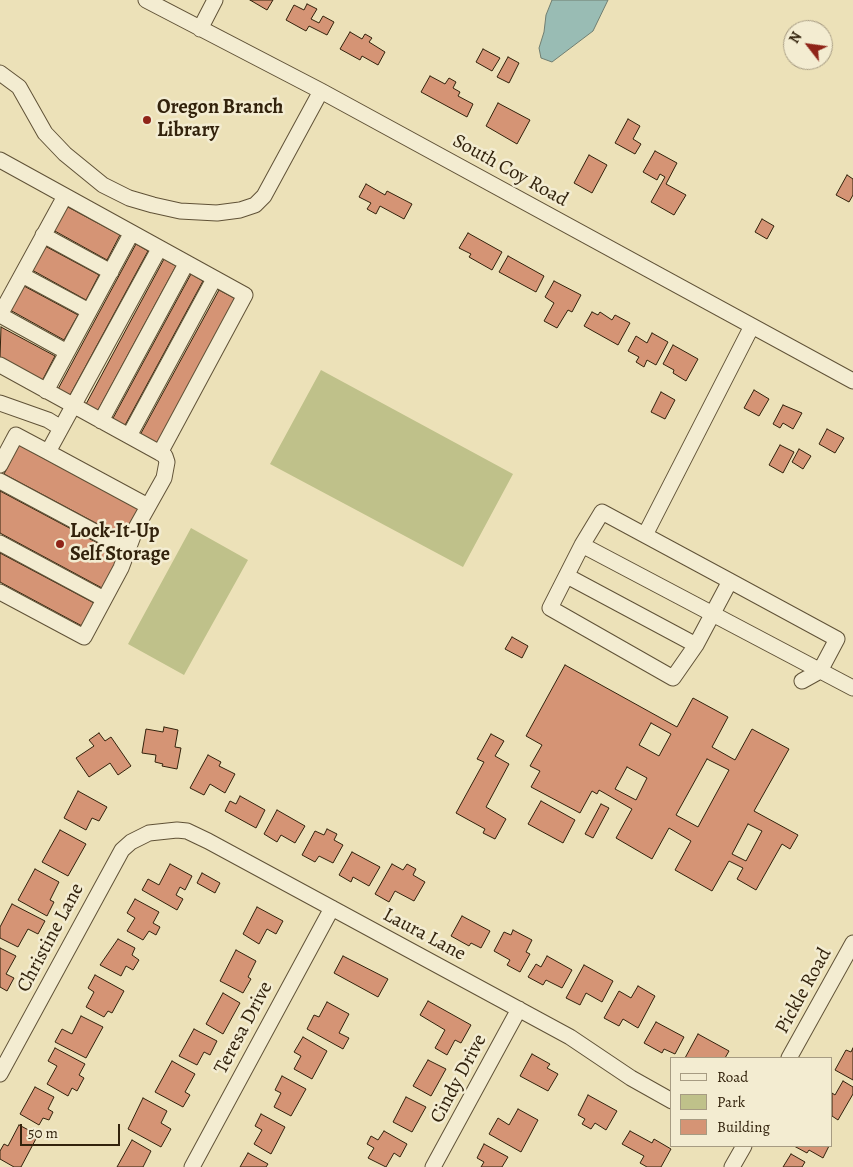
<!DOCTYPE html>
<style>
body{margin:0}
#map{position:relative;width:853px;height:1167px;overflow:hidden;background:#ece1b8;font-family:Alegreya,serif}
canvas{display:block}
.legend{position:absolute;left:670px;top:1057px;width:162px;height:90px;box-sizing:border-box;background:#f3ecd1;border:1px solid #a69b82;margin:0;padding:6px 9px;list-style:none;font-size:15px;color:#32220c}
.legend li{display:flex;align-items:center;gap:10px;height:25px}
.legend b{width:25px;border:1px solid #a69b82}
.north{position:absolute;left:783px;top:20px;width:50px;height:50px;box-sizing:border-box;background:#f3ecd1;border:1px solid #a69b82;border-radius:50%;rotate:300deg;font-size:14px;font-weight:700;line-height:20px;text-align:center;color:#32220c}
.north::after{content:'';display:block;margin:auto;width:18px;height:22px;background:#8f2418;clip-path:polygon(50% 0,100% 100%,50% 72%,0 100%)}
.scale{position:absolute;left:20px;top:1124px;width:100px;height:22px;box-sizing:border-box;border:2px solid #32220c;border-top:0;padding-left:6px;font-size:15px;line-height:18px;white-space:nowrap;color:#32220c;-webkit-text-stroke:4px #f3ecd1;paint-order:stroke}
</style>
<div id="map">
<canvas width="853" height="1167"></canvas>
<ul class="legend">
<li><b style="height:6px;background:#f3ecd1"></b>Road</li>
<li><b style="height:14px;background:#bfc18a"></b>Park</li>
<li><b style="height:14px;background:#d59475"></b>Building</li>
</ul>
<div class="north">N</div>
<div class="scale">50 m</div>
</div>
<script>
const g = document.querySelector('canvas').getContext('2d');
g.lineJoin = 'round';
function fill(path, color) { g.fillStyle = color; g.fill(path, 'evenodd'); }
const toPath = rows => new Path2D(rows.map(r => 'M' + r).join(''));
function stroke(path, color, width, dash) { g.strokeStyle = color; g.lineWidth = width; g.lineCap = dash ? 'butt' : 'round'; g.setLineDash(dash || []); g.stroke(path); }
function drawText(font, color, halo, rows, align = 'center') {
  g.font = font + ' Alegreya,serif'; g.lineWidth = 5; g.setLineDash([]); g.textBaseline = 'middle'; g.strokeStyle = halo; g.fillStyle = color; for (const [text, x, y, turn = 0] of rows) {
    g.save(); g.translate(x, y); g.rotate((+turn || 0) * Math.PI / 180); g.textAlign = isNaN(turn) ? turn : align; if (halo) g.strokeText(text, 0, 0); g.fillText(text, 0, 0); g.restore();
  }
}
fill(toPath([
 [321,370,513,474,463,567,270,464],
 [191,528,248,560,184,675,128,644]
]), '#bfc18a');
const water = toPath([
 [552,0,608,0,593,31,552,62,541,58,539,48,544,32,546,15,552,0]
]);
fill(water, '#99bcb4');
stroke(water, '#707e71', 1);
const building = toPath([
 [250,0,273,0,267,10,250,0],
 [307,4,317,9,311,19,319,23,323,16,334,22,327,35,309,26,306,31,286,20,294,5,304,10,307,4],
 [350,32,362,39,365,34,372,38,369,42,385,52,378,65,362,56,360,60,340,49,350,32],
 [483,49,500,58,492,71,476,62,483,49],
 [508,57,519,63,509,83,497,77,508,57],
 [430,76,445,84,449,78,456,82,453,88,460,92,458,96,473,104,467,117,421,92,430,76],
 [498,103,530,120,517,144,486,126,498,103],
 [628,119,640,126,633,139,641,144,635,154,615,143,628,119],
 [655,151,677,163,666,184,686,195,674,215,651,202,665,177,660,174,657,180,643,172,655,151],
 [589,155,607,165,592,193,574,183,589,155],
 [847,175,853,179,853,195,849,202,836,195,847,175],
 [366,184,385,195,387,191,412,204,404,219,380,206,376,214,367,209,371,203,359,197,366,184],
 [66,206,120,235,107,260,53,230,66,206],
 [762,219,774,226,767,239,755,232,762,219],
 [468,233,502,252,492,270,469,257,471,254,459,248,468,233],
 [136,244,148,251,69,397,57,391,136,244],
 [45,246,99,275,86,300,32,270,45,246],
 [508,256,544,276,536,292,499,272,508,256],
 [164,259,176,266,97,412,85,406,164,259],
 [191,274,203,281,124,427,112,420,191,274],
 [554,281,581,295,572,312,568,310,557,328,544,321,554,303,545,297,554,281],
 [24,286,78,315,64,340,10,310,24,286],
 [219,290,236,299,157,444,140,435,219,290],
 [592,312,598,315,600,312,612,320,615,315,630,323,618,345,584,326,592,312],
 [1,327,55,356,42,381,0,358,1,327],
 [652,333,668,342,656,365,647,360,644,367,636,362,639,357,628,351,636,336,647,343,652,333],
 [673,345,698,359,686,381,673,373,674,370,663,364,673,345],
 [754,390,769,399,759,416,744,408,754,390],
 [661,392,675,400,665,419,651,412,661,392],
 [783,405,802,413,793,429,783,423,780,428,773,424,783,405],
 [827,429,844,438,835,453,819,444,827,429],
 [19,445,138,509,122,537,4,474,19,445],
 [780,445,794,452,783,473,769,465,780,445],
 [799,449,811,456,803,469,792,462,799,449],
 [0,491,120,555,102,588,0,533,0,491],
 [0,553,94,603,82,626,0,582,0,553],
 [512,637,528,646,522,658,505,649,512,637],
 [565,665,677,727,693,698,728,717,712,747,735,760,752,729,789,749,754,811,798,835,790,849,782,844,756,890,737,879,743,868,729,861,712,891,675,870,691,841,669,828,652,859,616,838,632,809,599,790,597,794,592,791,580,813,531,787,540,771,530,766,542,745,526,736,565,665],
 [651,723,671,734,659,756,639,745,651,723],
 [707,759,729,770,698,827,676,815,707,759],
 [627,767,647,778,636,800,615,789,627,767],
 [748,824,762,831,746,861,732,854,748,824],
 [164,727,178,730,175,747,181,748,177,769,162,766,163,764,155,762,156,755,142,753,146,729,163,732,164,727],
 [99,733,105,741,111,737,131,766,118,775,110,763,89,777,76,758,94,746,89,740,99,733],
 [491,734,504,741,495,756,509,764,486,807,506,819,495,839,483,833,485,829,456,813,484,762,477,759,491,734],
 [208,755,221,762,219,766,235,774,225,793,210,784,204,795,190,788,208,755],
 [78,791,107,807,99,821,92,818,86,830,64,818,78,791],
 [240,796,265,810,256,828,225,811,230,801,236,804,240,796],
 [541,801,575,820,563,843,528,824,541,801],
 [601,804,609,808,593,838,585,834,601,804],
 [277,810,305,826,295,843,281,835,277,842,264,834,277,810],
 [327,829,337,834,334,840,343,845,333,863,319,856,315,862,302,855,315,831,324,835,327,829],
 [60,830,86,844,68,876,42,862,60,830],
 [352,852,380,867,369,886,353,877,351,882,339,875,352,852],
 [170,864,192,876,185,890,180,887,176,895,183,899,177,910,142,890,148,879,159,885,170,864],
 [392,864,403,870,407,864,416,869,413,875,425,882,414,901,395,891,389,902,375,894,392,864],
 [35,869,59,882,50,900,54,902,47,916,18,900,35,869],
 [202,873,220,883,215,893,197,883,202,873],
 [135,899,159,912,153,923,160,927,156,935,149,931,143,940,127,931,135,918,127,913,135,899],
 [12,904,45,921,38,934,28,929,18,947,0,938,0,927,12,904],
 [257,907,283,921,276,934,267,929,259,944,243,934,257,907],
 [462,916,490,931,481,948,471,943,469,946,451,936,462,916],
 [513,930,532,940,526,952,530,954,520,972,507,965,510,960,494,951,504,932,511,935,513,930],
 [118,939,135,948,132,955,139,960,133,970,126,966,121,976,100,965,118,939],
 [0,948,16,956,6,974,14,978,7,991,0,987,0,948],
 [236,950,256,961,248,977,251,979,243,993,220,981,236,950],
 [343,956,388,979,378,997,334,973,343,956],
 [547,956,572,970,562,988,546,980,543,985,528,977,536,964,541,967,547,956],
 [584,965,613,981,602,1002,586,993,580,1005,566,998,584,965],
 [95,975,124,991,112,1013,108,1011,104,1017,86,1007,94,992,88,988,95,975],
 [638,986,655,996,638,1028,623,1019,619,1026,604,1018,619,991,631,998,638,986],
 [223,993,240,1003,223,1034,206,1024,223,993],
 [428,1001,471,1025,461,1043,455,1040,447,1055,435,1048,445,1030,420,1015,428,1001],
 [327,1002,349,1014,339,1033,349,1038,343,1049,307,1029,314,1015,319,1017,327,1002],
 [81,1016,103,1027,86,1058,55,1042,62,1029,72,1034,81,1016],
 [656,1022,684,1037,675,1054,664,1049,662,1053,644,1043,656,1022],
 [194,1029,217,1041,210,1055,204,1052,197,1065,179,1056,194,1029],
 [698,1034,729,1051,725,1058,685,1058,698,1034],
 [303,1037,327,1051,312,1079,294,1069,301,1056,294,1052,303,1037],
 [55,1048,85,1064,79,1075,84,1078,77,1091,72,1088,68,1096,47,1084,57,1066,48,1061,55,1048],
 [853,1048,853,1080,835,1070,846,1050,851,1052,853,1048],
 [532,1054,550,1064,547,1068,558,1074,548,1091,520,1076,532,1054],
 [428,1060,446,1069,431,1096,413,1086,428,1060],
 [172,1061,195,1074,185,1092,190,1095,183,1107,155,1092,172,1061],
 [282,1076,306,1089,291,1116,274,1107,281,1093,275,1090,282,1076],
 [843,1081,853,1087,853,1094,838,1120,832,1116,832,1093,835,1095,843,1081],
 [35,1087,54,1097,48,1109,53,1112,49,1120,43,1118,39,1125,20,1114,35,1087],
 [588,1095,617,1111,606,1130,595,1123,591,1129,582,1124,585,1119,578,1115,588,1095],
 [406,1097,426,1107,412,1132,393,1122,406,1097],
 [143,1098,167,1111,161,1123,171,1129,161,1147,128,1129,143,1098],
 [518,1109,538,1120,521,1152,489,1134,498,1118,509,1125,518,1109],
 [261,1114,285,1127,271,1154,254,1144,262,1130,255,1126,261,1114],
 [19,1125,38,1135,21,1167,14,1167,0,1159,0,1151,4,1144,8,1146,19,1125],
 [384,1131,407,1144,400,1157,394,1153,386,1167,368,1158,374,1148,367,1144,371,1136,378,1140,384,1131],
 [630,1131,652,1143,654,1139,671,1149,661,1167,647,1167,640,1163,644,1156,622,1144,630,1131],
 [132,1140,151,1151,143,1167,117,1167,132,1140],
 [484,1144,508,1157,502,1167,481,1167,484,1162,477,1158,484,1144],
 [794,1146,829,1146,823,1158,809,1150,807,1153,794,1146],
 [248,1153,268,1164,266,1167,240,1167,248,1153],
 [791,1154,805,1162,802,1167,783,1167,791,1154]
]);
fill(building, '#d59475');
stroke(building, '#32220c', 1);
const minor = toPath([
 [146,0,321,91,853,381],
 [200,29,215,0],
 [0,73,19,87,45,133,65,154,103,185,129,198,153,205,180,211,217,213,240,210,255,205,264,196,321,91],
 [0,160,245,295,160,453,0,365],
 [43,235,111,272],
 [22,275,89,311],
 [0,315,65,196],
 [0,315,67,352],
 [46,391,131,234],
 [0,403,48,420,61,428],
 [101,421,186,264],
 [129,436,214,279],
 [48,452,148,506],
 [0,465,16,435,48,452,159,249],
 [0,481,127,549],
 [645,535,752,326],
 [0,543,104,599],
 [582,545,853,688],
 [567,576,696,645],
 [730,581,696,645,673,678,550,608,582,545,602,512,730,581,837,639,820,671,802,681],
 [0,592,84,637,121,568,136,528,164,478,167,462,165,456,160,453],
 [789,1058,853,943],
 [0,1074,122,850,131,842,149,833,177,830,187,831,208,841,570,1037,631,1078,672,1101],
 [192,1167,332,908],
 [433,1167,519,1009],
 [732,1167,744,1146]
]);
stroke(minor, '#605237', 17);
stroke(minor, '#f3ecd1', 15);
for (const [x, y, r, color] of [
 [147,120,5,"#8f2418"],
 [60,544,5,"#8f2418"]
]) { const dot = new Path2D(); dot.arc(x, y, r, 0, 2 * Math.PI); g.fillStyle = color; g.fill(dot); stroke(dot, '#f3ecd1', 2); }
drawText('bold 20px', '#32220c', '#f3ecd1', [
 ["Oregon Branch",157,108],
 ["Library",157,131],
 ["Lock-It-Up",70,532],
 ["Self Storage",70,555]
], 'left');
drawText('20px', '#32220c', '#f3ecd1', [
 ["South Coy Road",510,171,29],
 ["Laura Lane",424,935,28],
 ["Christine Lane",51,938,-62],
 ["Pickle Road",804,991,-61],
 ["Teresa Drive",244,1028,-62],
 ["Cindy Drive",459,1079,-62]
]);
</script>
